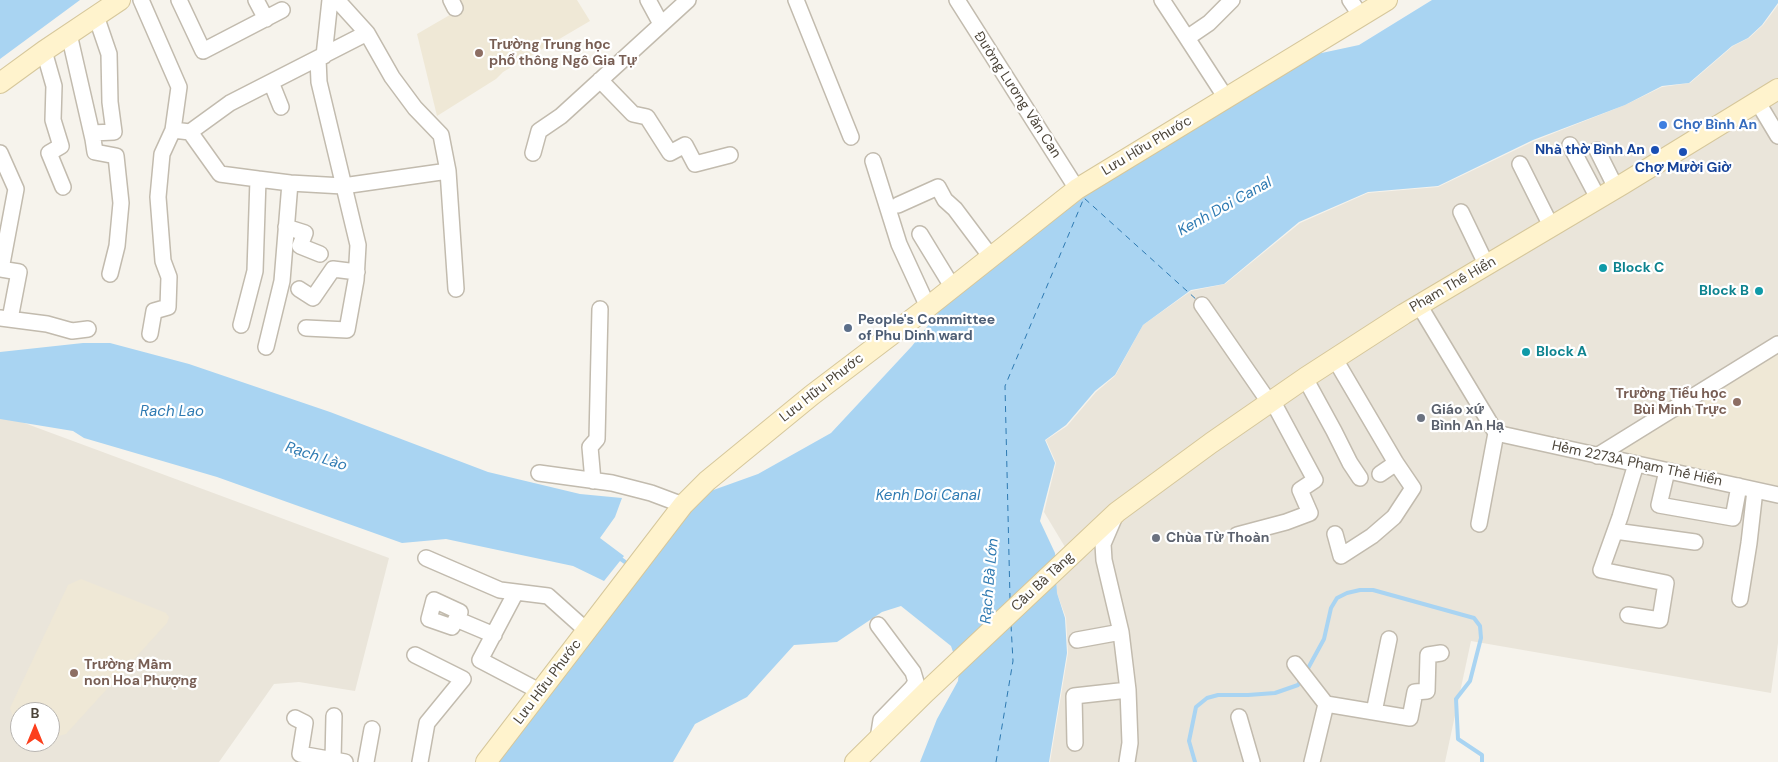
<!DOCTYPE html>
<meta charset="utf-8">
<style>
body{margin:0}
#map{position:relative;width:1778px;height:762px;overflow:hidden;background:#f6f3ec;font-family:"DM Sans",sans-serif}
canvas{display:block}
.north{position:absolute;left:10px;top:702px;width:50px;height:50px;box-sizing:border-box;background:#fff;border:1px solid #b7b4b0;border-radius:50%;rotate:0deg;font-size:14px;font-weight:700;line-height:20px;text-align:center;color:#4b4439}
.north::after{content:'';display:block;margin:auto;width:18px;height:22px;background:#fc3f1d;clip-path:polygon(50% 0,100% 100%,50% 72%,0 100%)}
</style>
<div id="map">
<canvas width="1778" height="762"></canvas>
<div class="north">B</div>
</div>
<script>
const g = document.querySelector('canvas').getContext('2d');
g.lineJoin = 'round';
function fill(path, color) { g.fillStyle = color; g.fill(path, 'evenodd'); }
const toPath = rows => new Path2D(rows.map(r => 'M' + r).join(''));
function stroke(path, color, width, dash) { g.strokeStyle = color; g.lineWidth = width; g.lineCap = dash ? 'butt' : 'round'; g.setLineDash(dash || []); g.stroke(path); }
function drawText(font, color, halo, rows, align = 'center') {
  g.font = font + ' "DM Sans",sans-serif'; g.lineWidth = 4.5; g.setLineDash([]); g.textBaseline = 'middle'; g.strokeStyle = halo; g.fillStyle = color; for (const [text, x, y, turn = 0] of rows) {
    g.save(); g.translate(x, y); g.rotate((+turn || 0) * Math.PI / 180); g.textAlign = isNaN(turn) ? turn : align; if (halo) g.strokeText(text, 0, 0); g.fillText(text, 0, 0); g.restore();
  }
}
fill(toPath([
 [1778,5,1778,83,1152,476,1101,513,1065,547,1044,512,1056,463,1046,440,1067,426,1096,392,1115,376,1143,325,1191,291,1225,284,1300,223,1368,193,1438,187,1534,141,1625,105,1662,87,1690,83,1733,46,1749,38,1763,25],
 [1778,98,1778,643,1771,693,1471,641,1445,762,1050,762,1068,653,1066,618,1057,593,1057,582,1089,540,1286,402,1430,309],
 [0,414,389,558,355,691,299,682,274,684,219,762,0,762],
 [20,712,50,712,50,742,20,742]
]), '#eae5da');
fill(toPath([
 [456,0,577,0,590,21,503,72,496,79,437,116,417,34,460,9],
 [1778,352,1778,488,1616,452],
 [81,579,166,613,169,617,167,623,66,734,55,737,50,735,50,712,20,712,20,720,13,717,10,708,68,585]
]), '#efe8d6');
fill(toPath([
 [0,0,80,0,0,59],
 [1432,0,1778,0,1778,3,1762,25,1748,38,1732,46,1689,83,1662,86,1625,105,1533,140,1438,186,1368,192,1299,222,1224,284,1191,290,1143,325,1115,375,1095,391,1066,425,1045,440,1055,463,1040,521,1055,553,1057,593,1065,618,1067,653,1049,762,920,762,937,719,958,681,959,669,951,646,901,606,882,612,837,642,794,645,747,697,695,724,673,762,496,762,589,636,664,547,705,493,758,474,831,433,912,346,944,305,1013,250,1115,174,1303,57,1359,45],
 [83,343,110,343,189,364,330,412,488,472,580,494,622,498,615,517,600,538,624,556,604,581,573,566,446,539,402,543,217,477,84,438,73,431,0,419,0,352]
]), '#a9d4f2');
stroke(toPath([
 [618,557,625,562],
 [1306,672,1324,639,1331,608,1337,598,1347,593,1360,590,1373,590,1474,618,1480,626,1481,638,1470,681,1456,699,1458,739,1482,755,1482,762],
 [1195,762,1189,741,1196,707,1207,698,1218,695,1248,695,1275,693,1298,685,1301,680]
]), '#a9d4f2', 4);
stroke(toPath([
 [1010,599,1005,386,1084,198,1198,301],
 [996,762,1013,661,1011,625]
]), '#2e7ab2', 1, [6, 5]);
const street = toPath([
 [141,0,179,87,173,130,162,154,158,197,163,261,169,277,168,307,154,311,150,334],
 [179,0,203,51,282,10],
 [256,0,266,19],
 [337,0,367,33,392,77,415,108,441,135,448,171,456,289],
 [451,0,455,8],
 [648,0,661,24],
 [796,0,851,137],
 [957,0,1077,189],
 [1162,0,1187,38],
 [1350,0,1361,16],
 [69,34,93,139,95,152,116,156,121,203,117,246,110,274],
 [44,51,54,86,53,120,61,146,49,153,63,187],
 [324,56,330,0],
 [600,80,633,114,647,117,670,153,685,145,695,164,730,155],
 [271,82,281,107],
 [1226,98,1187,38,1209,23,1232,0],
 [1757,101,1778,136],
 [173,130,190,132,220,174,258,179,255,271,241,325],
 [190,132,230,103,367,33],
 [92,133,114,132,110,102,109,54,96,16],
 [1570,145,1598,198],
 [1597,150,1616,188],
 [0,153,16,189,1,269],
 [533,153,539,131,561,116,688,0],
 [873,161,899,244,928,307],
 [1520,164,1551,226],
 [258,179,290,183],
 [898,205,938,187,945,200,955,209,991,257],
 [1461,212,1487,266],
 [286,227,305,233,300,246,320,254],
 [920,234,953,288],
 [0,269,19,272,10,319],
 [299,289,313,298,333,269,357,272],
 [1202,305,1269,402],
 [1419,305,1496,433,1479,524],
 [0,318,47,324,72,331,88,329],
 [306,328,347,330,356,280,358,245,319,82,318,59],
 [266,347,282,281,290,183,343,186,448,171],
 [1334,359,1339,366,1396,463,1413,488,1394,517,1372,536,1341,556,1335,534],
 [1305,378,1334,431,1350,463,1360,478],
 [1496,433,1778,495],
 [1597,456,1778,344],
 [1667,471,1659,505,1733,518,1739,486],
 [539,473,612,483,651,493,683,505],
 [1380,474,1396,463],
 [593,481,590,447,597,439,600,309],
 [1115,516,1103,544,1104,560,1121,632,1128,690,1130,743,1127,762],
 [1615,531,1695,542],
 [1237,535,1286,522,1310,513,1300,490,1315,480,1272,400],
 [426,558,500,590,548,596,586,630],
 [516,592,480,660,541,692],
 [1740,599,1749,543,1755,490],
 [1628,615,1660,620,1666,583,1601,570,1620,517,1636,464],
 [456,619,452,627,429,619,434,600,460,612,456,619,494,635],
 [878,625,913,672,916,682,912,688,881,720,878,739],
 [1077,640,1121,632],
 [415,655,463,679,427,723,420,762],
 [1295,664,1326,704],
 [1374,712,1389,639],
 [1239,717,1252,762],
 [295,718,305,723,300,754,345,762],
 [1075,743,1074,696,1128,690],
 [333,760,334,716],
 [366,762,372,729],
 [1312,762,1326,704,1410,718,1415,692,1427,691,1428,655,1441,653]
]);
const secondary = toPath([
 [0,83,44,51,120,0],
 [486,762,683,505,707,481,812,395,928,307,1077,189,1387,0],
 [855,762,926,692,1117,512,1211,443,1305,378,1404,314,1623,184,1778,89]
]);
stroke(street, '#c2bbae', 18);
stroke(secondary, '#d6c79b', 22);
stroke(street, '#fff', 15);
stroke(secondary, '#fff3cd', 20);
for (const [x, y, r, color] of [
 [479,53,5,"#8d6e63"],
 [1663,125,5,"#3f7fe0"],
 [1655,150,5,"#1a4fb4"],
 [1683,152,5,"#1a4fb4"],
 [1603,268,5,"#0f9aa8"],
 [1759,291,5,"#0f9aa8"],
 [848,328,5,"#5c6f8a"],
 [1526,352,5,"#0f9aa8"],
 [1737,402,5,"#8d6e63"],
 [1421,418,5,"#6b7280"],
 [1156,538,5,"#6b7280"],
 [74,673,5,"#8d6e63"]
]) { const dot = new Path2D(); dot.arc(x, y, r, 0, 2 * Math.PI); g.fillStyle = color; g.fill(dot); stroke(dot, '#fff', 2); }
drawText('bold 14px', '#785e54', '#fff', [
 ["Trường Trung học",489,45],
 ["phổ thông Ngô Gia Tự",489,61],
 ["Trường Tiểu học",1727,394,"right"],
 ["Bùi Minh Trực",1727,410,"right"],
 ["Trường Mầm",84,665],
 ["non Hoa Phượng",84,681]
], 'left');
drawText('14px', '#4b4439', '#fff', [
 ["Đường Lương Văn Can",1017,95,57],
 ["Lưu Hữu Phước",1147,146,-31],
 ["Phạm Thế Hiển",1453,285,-30],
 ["Lưu Hữu Phước",822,388,-38],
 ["Hẻm 2273A Phạm Thế Hiển",1637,464,12],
 ["Cầu Bà Tàng",1043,582,-43],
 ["Lưu Hữu Phước",548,682,-53]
]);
drawText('bold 14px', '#366cbe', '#fff', [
 ["Chợ Bình An",1673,125]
], 'left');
drawText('bold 14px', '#164399', '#fff', [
 ["Nhà thờ Bình An",1645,150],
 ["Chợ Mười Giờ",1683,168,"center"]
], 'right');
drawText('bold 14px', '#0d838f', '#fff', [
 ["Block C",1613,268],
 ["Block B",1749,291,"right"],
 ["Block A",1536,352]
], 'left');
drawText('bold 14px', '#4e5e75', '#fff', [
 ["People's Committee",858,320],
 ["of Phu Dinh ward",858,336]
], 'left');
drawText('bold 14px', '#5b616d', '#fff', [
 ["Giáo xứ",1431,410],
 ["Bình An Hạ",1431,426],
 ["Chùa Từ Thoàn",1166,538]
], 'left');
drawText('italic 15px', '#2e7ab2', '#fff', [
 ["Kenh Doi Canal",1225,207,-29],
 ["Rach Lao",172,412],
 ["Rạch Lào",316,457,18],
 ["Kenh Doi Canal",928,496],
 ["Rạch Bà Lớn",990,581,-85]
]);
</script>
